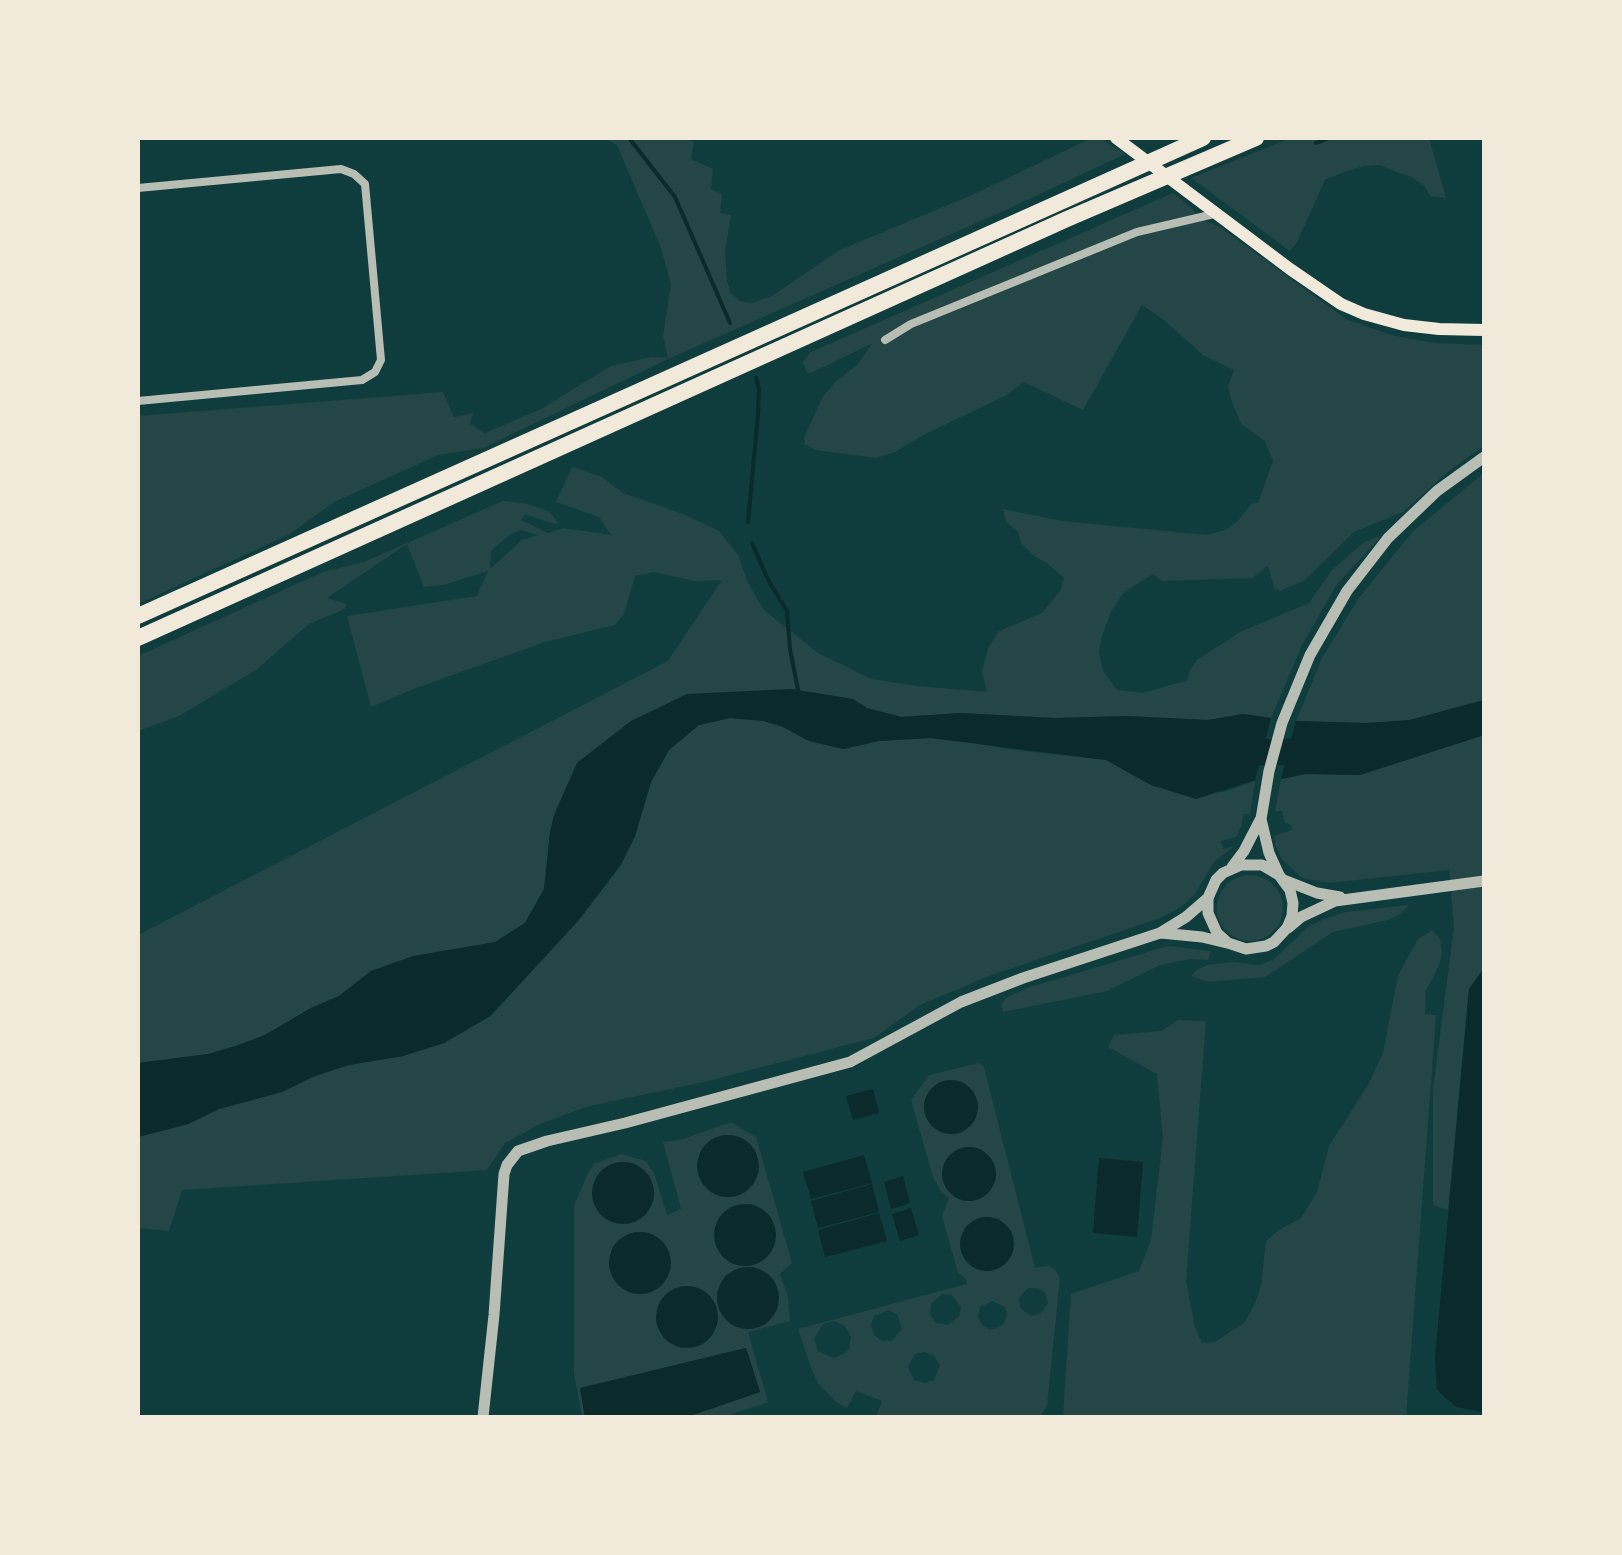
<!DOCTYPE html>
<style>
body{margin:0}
#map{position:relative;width:1622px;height:1555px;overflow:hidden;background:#0f3d3e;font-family:Arial,sans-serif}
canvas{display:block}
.frame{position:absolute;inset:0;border:140px solid #f1e9da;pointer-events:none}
</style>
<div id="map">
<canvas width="1622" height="1555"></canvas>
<div class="frame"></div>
</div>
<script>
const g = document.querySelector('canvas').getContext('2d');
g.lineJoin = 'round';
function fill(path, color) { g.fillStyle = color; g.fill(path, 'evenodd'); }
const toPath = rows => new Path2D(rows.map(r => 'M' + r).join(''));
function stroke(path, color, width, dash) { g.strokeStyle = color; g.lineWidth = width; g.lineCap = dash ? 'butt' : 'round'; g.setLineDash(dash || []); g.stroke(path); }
fill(toPath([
 [604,138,682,138,694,142,691,159,713,169,711,189,722,194,720,213,731,215,725,252,727,281,731,293,740,301,752,303,772,296,838,251,974,194,1092,138,1100,138,1125,154,1008,209,668,359,483,448,438,455,334,502,290,534,138,604,138,416,443,392,454,417,473,413,470,424,485,433,541,409,611,366,651,357,668,358,663,336,671,284,661,248,617,145],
 [1291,138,1429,138,1446,198,1430,196,1425,186,1413,178,1379,165,1364,166,1344,172,1325,180,1297,242,1290,251,1191,178],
 [1173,193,1191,207,1199,218,1220,227,1346,319,1391,335,1434,343,1484,345,1484,446,1450,470,1403,512,1354,532,1305,580,1280,591,1274,588,1268,566,1252,578,1162,581,1153,574,1123,593,1111,612,1102,636,1099,653,1103,671,1117,690,1143,693,1188,680,1189,672,1197,660,1240,632,1309,603,1332,570,1363,543,1379,536,1378,540,1337,584,1302,645,1271,718,1243,714,1208,720,1127,716,1054,718,961,713,901,717,867,708,853,699,791,689,631,721,577,763,550,832,544,889,525,923,495,942,371,971,339,996,311,1008,265,1035,236,1046,208,1054,138,1063,138,935,668,661,722,580,694,581,654,572,635,576,624,614,615,625,545,642,416,688,371,707,347,616,477,596,488,571,443,585,424,587,407,544,327,598,346,604,345,609,309,624,256,670,179,716,138,731,138,656,323,572,364,562,503,501,528,504,550,512,558,523,554,524,525,514,521,520,548,533,563,528,611,535,599,517,556,502,572,467,602,477,623,493,683,514,719,531,738,555,747,581,764,610,818,653,871,679,917,686,987,692,982,671,985,659,988,648,999,631,1042,613,1060,591,1064,578,1048,564,1033,555,1021,543,1018,531,1006,522,1003,509,1062,521,1207,535,1225,530,1238,521,1251,504,1258,503,1273,461,1265,441,1241,424,1232,402,1228,387,1234,370,1203,355,1164,320,1142,305,1083,410,1024,382,1005,396,925,434,895,452,876,458,815,450,805,444,804,438,822,398,836,381,857,365,873,343,813,372,807,373,803,362,811,352],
 [520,530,539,535,522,540,490,569,491,551,509,535],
 [1484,473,1484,700,1410,720,1367,723,1296,721,1322,658,1358,599,1413,531],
 [730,718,764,721,783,727,809,741,843,749,879,741,930,738,959,740,1007,749,1106,760,1151,785,1224,792,1255,781,1250,814,1243,814,1242,825,1236,837,1221,841,1223,849,1235,846,1214,862,1195,894,1181,907,1160,918,989,976,939,997,920,1005,874,1038,704,1082,589,1106,540,1124,505,1143,487,1170,182,1190,169,1231,138,1228,138,1137,188,1124,219,1109,282,1092,314,1077,349,1065,403,1056,444,1043,491,1016,578,921,620,866,635,836,651,782,669,750,699,725],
 [1484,735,1484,968,1469,989,1448,1210,1433,1205,1433,1090,1454,927,1449,870,1329,883,1302,878,1282,859,1275,845,1274,836,1292,830,1291,825,1285,823,1282,811,1275,811,1281,779,1306,774,1360,775],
 '1217 908a33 33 0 1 1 66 0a33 33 0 1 1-66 0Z',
 [1409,905,1400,914,1388,920,1333,932,1265,977,1208,982,1191,976,1197,970,1207,965,1234,962,1258,965,1273,960,1309,926,1324,919,1346,912],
 [1432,930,1440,939,1442,954,1438,968,1426,990,1425,1014,1436,1015,1406,1417,1063,1417,1071,1294,1139,1271,1151,1240,1163,1138,1157,1074,1108,1047,1114,1035,1161,1031,1178,1020,1206,1021,1186,1281,1195,1327,1202,1343,1215,1342,1245,1322,1255,1303,1261,1286,1266,1241,1279,1230,1301,1218,1317,1192,1329,1146,1368,1085,1383,1053,1398,975,1418,939],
 [1168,946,1211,951,1208,960,1190,959,1160,965,1107,991,1003,1012,1001,1004,1006,998,1027,988],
 [979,1063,984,1067,1035,1268,1049,1266,1055,1269,1060,1278,1047,1406,1040,1417,876,1417,882,1401,856,1391,847,1408,836,1402,818,1383,811,1368,798,1329,967,1284,966,1279,958,1273,942,1216,949,1198,941,1191,933,1177,911,1100,929,1075],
 [946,1080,963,1083,970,1088,978,1104,975,1121,961,1133,952,1135,935,1129,925,1115,937,1084],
 [964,1147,981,1149,979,1199,970,1201,961,1200,942,1173,948,1156],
 [982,1217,999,1219,1012,1232,988,1271,971,1266,961,1252,960,1243,966,1226],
 [1028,1288,1038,1288,1045,1293,1048,1303,1040,1314,1031,1316,1020,1308,1019,1298],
 [942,1294,952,1295,961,1307,959,1317,947,1325,936,1323,930,1314,931,1304],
 [992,1301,1005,1307,1007,1316,1003,1325,990,1330,982,1325,978,1317,980,1307],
 [888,1310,897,1314,902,1329,892,1341,882,1341,874,1335,871,1325,874,1316],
 [834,1321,845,1326,851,1337,849,1349,845,1353,834,1358,818,1351,814,1339,823,1324],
 [925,1352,934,1356,940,1365,934,1380,925,1383,914,1380,908,1367,915,1354],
 [731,1122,756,1137,792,1263,780,1274,788,1297,790,1321,748,1332,768,1402,723,1417,687,1417,760,1392,746,1348,580,1388,585,1417,582,1417,574,1373,574,1206,588,1173,594,1164,621,1154,646,1161,654,1173,667,1215,681,1209,663,1142,683,1139],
 [724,1135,743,1139,756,1153,707,1144],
 [619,1162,638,1166,654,1189,650,1208,617,1223,601,1214,596,1178,602,1170],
 [750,1204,767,1213,749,1265,739,1265,730,1262],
 [635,1232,654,1235,643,1293,634,1293,617,1284,609,1266,612,1247,618,1240],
 [753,1267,770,1277,720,1311,717,1292,726,1275],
 [674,1289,691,1348,681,1348,664,1338,656,1321,660,1302]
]), '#244646');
fill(toPath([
 [791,689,853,699,867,708,901,717,961,713,1054,718,1127,716,1208,720,1243,714,1271,718,1255,780,1196,799,1151,785,1106,760,930,738,879,741,843,749,809,741,783,727,764,721,730,718,699,725,669,750,651,782,635,836,620,866,578,921,490,1016,444,1043,403,1056,349,1065,314,1076,282,1092,219,1109,188,1124,138,1137,138,1063,208,1054,236,1046,265,1035,311,1008,339,996,371,971,413,956,495,942,525,923,544,889,550,832,554,815,577,763,631,721,687,694],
 [1484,700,1484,735,1360,775,1306,774,1281,779,1296,721,1367,723,1410,720],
 [1484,968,1484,1412,1456,1407,1437,1390,1435,1357,1469,989],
 '924 1107a27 27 0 1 1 54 0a27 27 0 1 1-54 0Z',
 [873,1089,879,1113,853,1120,846,1096],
 '697 1166a31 31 0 1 1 62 0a31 31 0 1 1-62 0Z',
 '942 1174a27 27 0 1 1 54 0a27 27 0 1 1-54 0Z',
 [864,1155,872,1183,811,1199,803,1172],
 [1099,1158,1143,1162,1137,1237,1093,1233],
 '592 1193a31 31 0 1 1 62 0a31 31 0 1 1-62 0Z',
 [903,1176,910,1203,891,1209,884,1182],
 [872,1184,879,1212,818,1228,811,1201],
 '714 1235a31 31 0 1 1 62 0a31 31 0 1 1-62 0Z',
 [911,1208,919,1235,900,1241,892,1214],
 [879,1213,887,1241,825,1257,818,1230],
 '960 1244a27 27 0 1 1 54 0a27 27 0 1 1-54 0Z',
 '609 1263a31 31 0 1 1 62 0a31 31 0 1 1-62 0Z',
 '717 1298a31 31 0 1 1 62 0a31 31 0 1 1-62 0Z',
 '656 1317a31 31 0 1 1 62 0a31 31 0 1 1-62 0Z',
 [746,1348,760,1392,687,1417,585,1417,580,1388]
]), '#0a2a2b');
stroke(toPath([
 [629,138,675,197,730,323],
 [1316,143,1329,138],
 [748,522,758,415,759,389,756,378],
 [752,543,768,580,787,611,790,649,799,695]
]), '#0a2a2b', 4);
stroke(toPath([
 [1227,753,1320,751]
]), '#0a2a2b', 26);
stroke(toPath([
 [138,188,341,169,354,174,365,184,381,360,375,372,362,380,138,401],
 [885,340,911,324,1137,232,1214,214]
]), '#b8beb3', 8);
stroke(toPath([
 [1232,867,1244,851,1260,820],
 [1279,875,1269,853,1261,819,1269,771,1282,723,1310,655,1347,591,1388,538,1437,491,1484,457],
 [1284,880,1317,893,1340,897],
 [1288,928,1301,917,1335,901,1484,881],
 [1161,933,1202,937,1227,943],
 [483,1417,494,1315,504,1174,507,1165,518,1151,547,1141,625,1123,850,1062,961,1002,1023,978,1160,933,1186,917,1208,898,1216,880,1223,873,1241,865,1262,865,1279,875,1290,890,1293,903,1292,916,1287,928,1274,942,1266,946,1246,949,1228,943,1217,933,1208,913,1208,898]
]), '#b8beb3', 11);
stroke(toPath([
 [1116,138,1290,269,1341,304,1364,314,1404,325,1439,329,1484,330]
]), '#f1e9da', 12);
stroke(toPath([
 [138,616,1203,138],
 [138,638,1067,219,1256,138]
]), '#f1e9da', 16);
</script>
